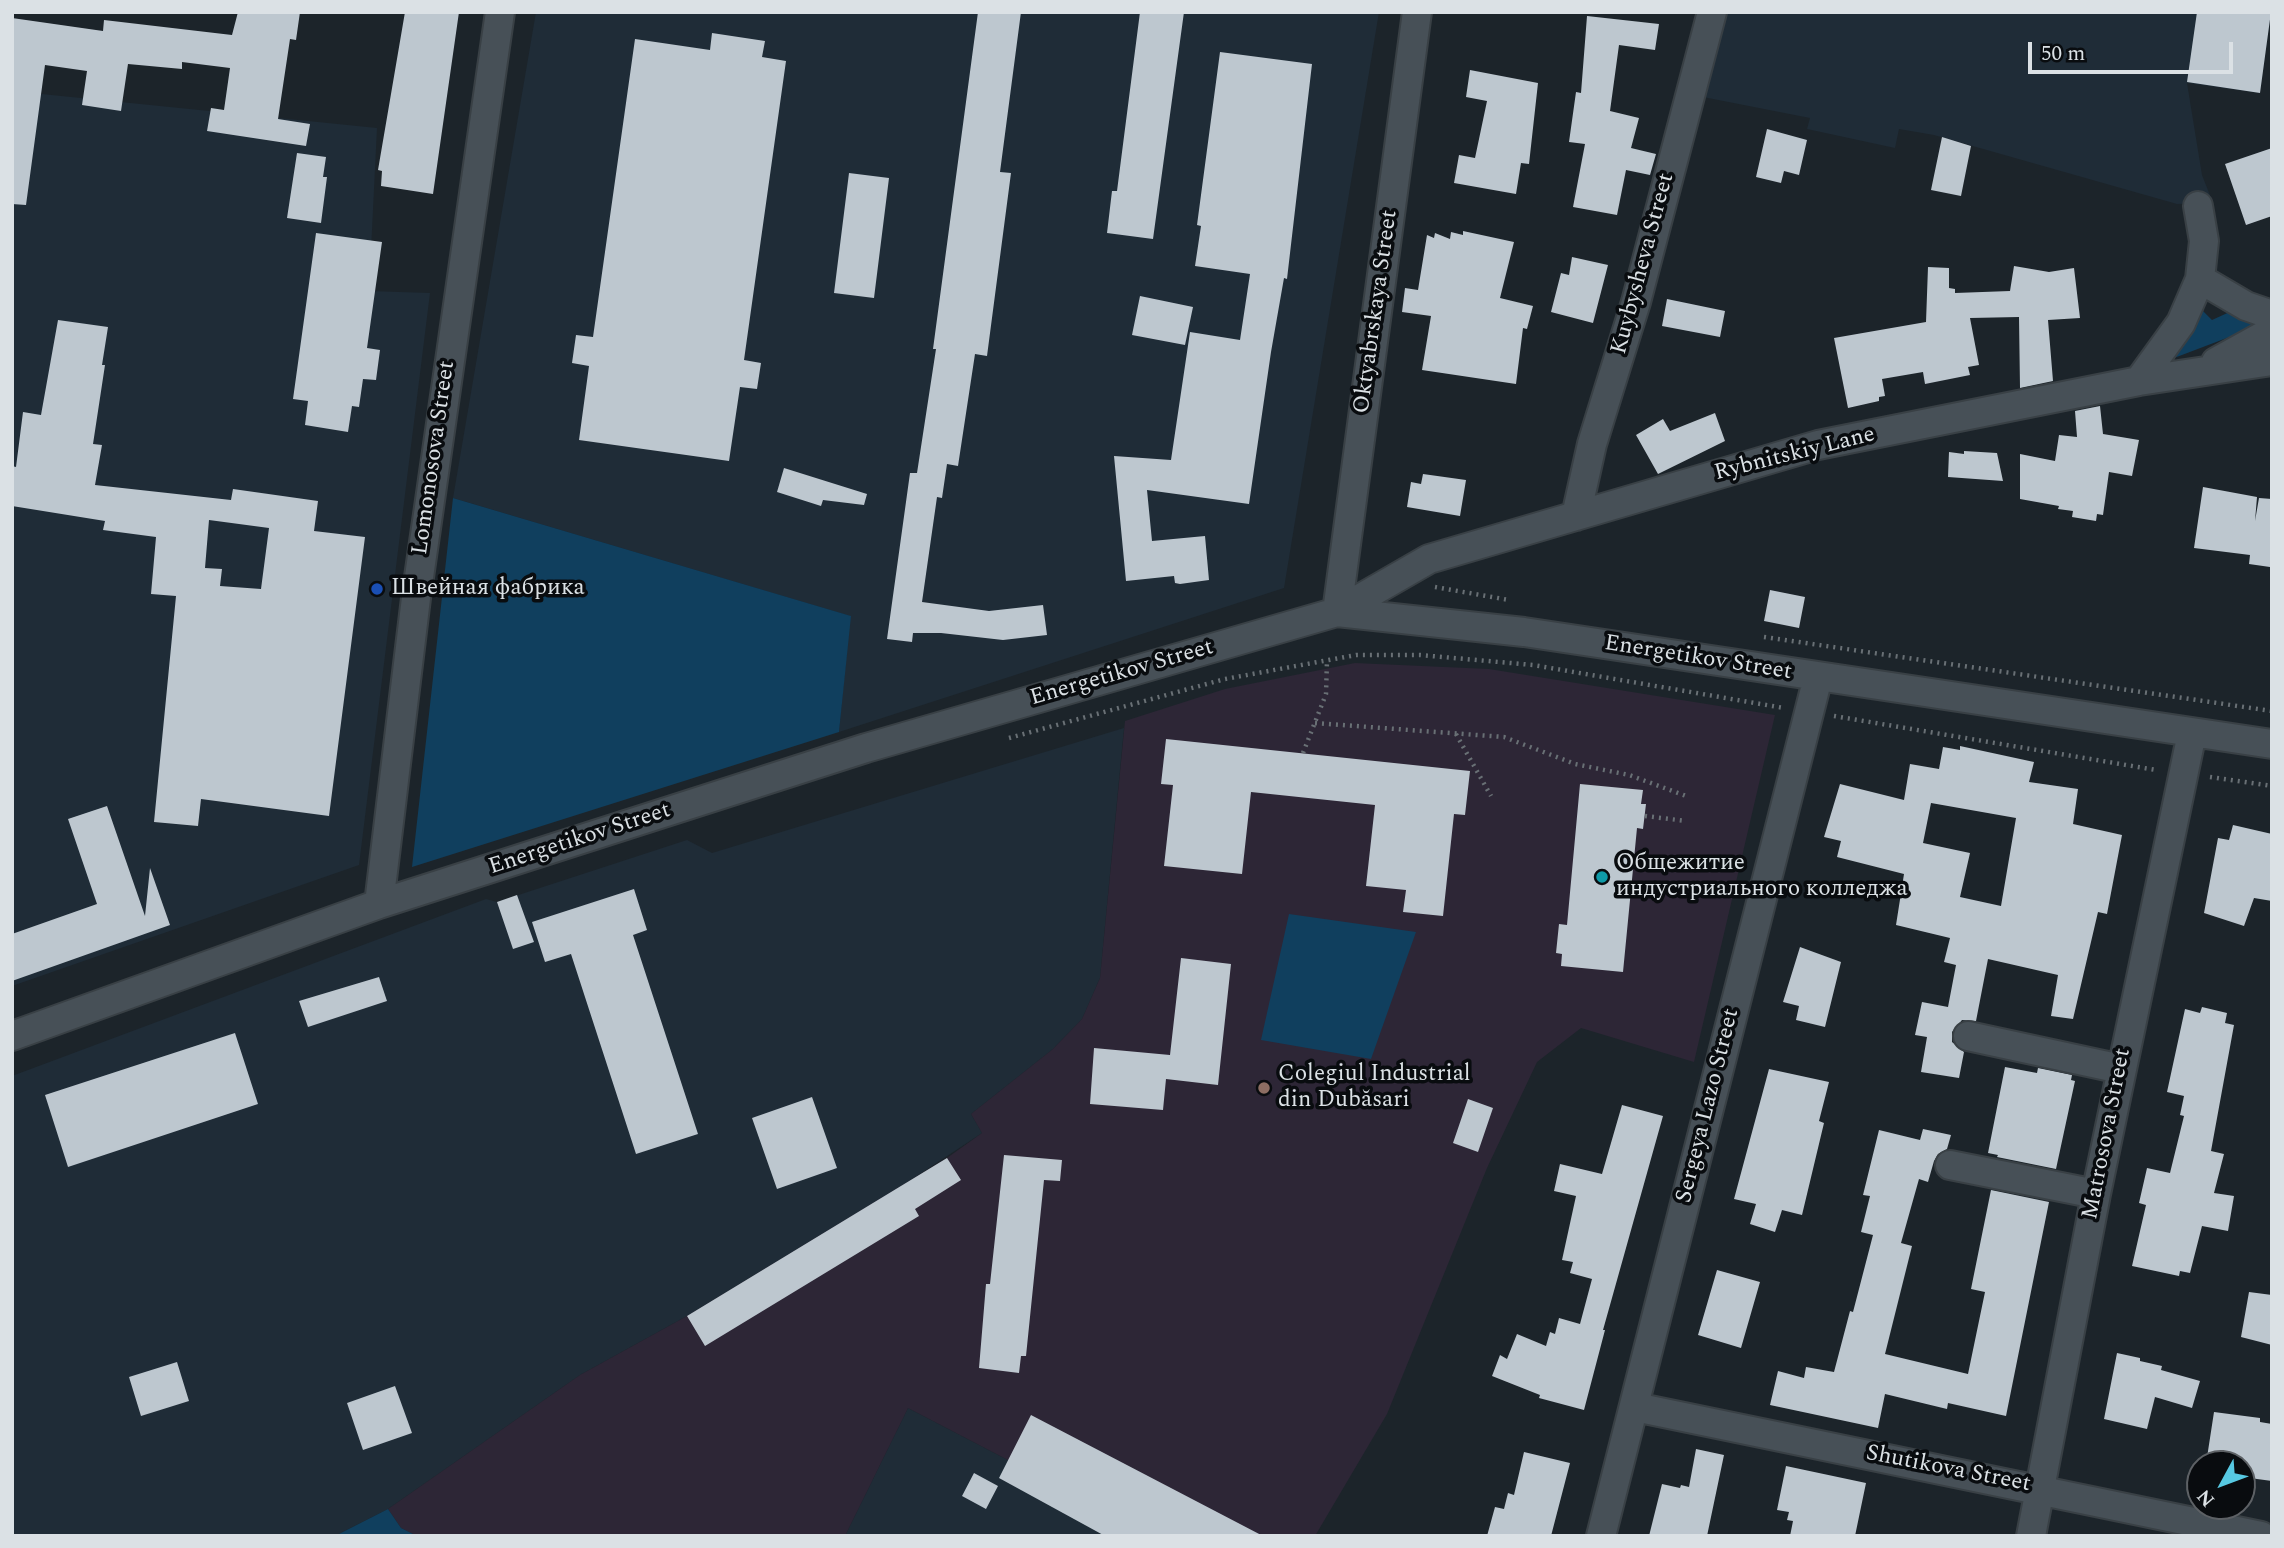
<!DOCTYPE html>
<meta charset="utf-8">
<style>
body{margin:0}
#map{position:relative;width:2284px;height:1548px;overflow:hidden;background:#1c242a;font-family:Spectral,serif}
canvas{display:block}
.frame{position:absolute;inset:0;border:14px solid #dbe1e5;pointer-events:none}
.north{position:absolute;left:2186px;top:1450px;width:70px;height:70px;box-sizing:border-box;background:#090c0f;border:2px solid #5d6165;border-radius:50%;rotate:229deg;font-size:19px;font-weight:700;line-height:28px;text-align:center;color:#dbe1e5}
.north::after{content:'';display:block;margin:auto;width:24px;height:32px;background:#57c9e2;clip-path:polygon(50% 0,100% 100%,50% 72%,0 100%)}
.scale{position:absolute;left:2028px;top:42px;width:205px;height:32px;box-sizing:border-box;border:4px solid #dbe1e5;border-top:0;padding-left:9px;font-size:21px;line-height:24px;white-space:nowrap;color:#dbe1e5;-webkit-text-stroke:5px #090c0f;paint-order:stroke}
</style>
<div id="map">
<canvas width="2284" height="1548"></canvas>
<div class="frame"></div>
<div class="north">N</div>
<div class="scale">50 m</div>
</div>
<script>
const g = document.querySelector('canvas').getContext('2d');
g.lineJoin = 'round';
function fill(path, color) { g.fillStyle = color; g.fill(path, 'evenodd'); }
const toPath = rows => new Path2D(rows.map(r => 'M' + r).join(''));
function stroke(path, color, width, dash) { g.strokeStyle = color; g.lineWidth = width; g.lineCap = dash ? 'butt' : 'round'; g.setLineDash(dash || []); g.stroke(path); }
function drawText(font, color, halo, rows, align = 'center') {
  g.font = font + ' Spectral,serif'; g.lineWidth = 7; g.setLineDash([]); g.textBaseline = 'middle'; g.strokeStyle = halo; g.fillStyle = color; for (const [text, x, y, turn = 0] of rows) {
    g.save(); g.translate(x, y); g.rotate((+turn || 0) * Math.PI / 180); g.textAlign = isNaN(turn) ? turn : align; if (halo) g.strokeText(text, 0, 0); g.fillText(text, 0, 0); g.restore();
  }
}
fill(toPath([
 [536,12,1379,12,1284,588,839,732,850,616,453,498],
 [1725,12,2271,12,2260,93,2187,83,2202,175,2213,203,2177,204,1934,135,1899,129,1895,148,1807,129,1810,118,1703,97],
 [12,91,377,128,369,291,430,293,359,865,12,986],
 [1124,728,1100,978,1082,1019,1053,1049,971,1114,982,1133,900,1187,687,1316,580,1375,388,1509,335,1536,12,1536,12,1076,486,899,497,902,687,840,712,853],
 [908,1408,1154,1536,845,1536]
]), '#1f2c37');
fill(toPath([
 [1355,663,1489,669,1775,715,1694,1062,1581,1028,1537,1062,1487,1168,1387,1414,1315,1536,1154,1536,908,1408,845,1536,417,1536,401,1528,388,1509,580,1375,687,1316,947,1158,982,1133,971,1114,1053,1049,1082,1019,1100,978,1125,721,1225,689]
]), '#2d2636');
fill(toPath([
 [2202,310,2212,320,2234,310,2261,325,2174,358,2191,317],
 [453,498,851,616,839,732,412,867],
 [1289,914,1416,932,1371,1059,1261,1040],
 [388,1509,401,1528,417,1536,335,1536]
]), '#103f5e');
fill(toPath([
 [238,12,300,12,296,40,290,39,278,119,310,124,306,146,207,131,211,108,224,110,230,68,182,62,182,69,128,64,121,111,82,105,87,71,45,65,26,205,12,204,12,18,103,31,104,20,232,35],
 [405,12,459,12,433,194,381,186,382,171,378,170],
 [978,12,1021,12,1000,172,1011,173,987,356,975,354,958,466,947,464,942,498,937,497,922,602,989,611,1043,605,1047,635,1003,640,941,633,913,633,912,642,887,639,910,473,917,473,936,349,933,349],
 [1140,12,1184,12,1153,239,1107,233,1112,191,1117,191],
 [2197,12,2271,12,2260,93,2187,82],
 [1587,16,1659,24,1655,50,1619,45,1610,111,1639,118,1631,148,1656,154,1650,175,1626,170,1617,215,1573,207,1585,144,1569,142,1576,92,1581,93],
 [712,33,765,41,762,57,786,61,744,360,761,363,757,389,740,387,729,461,579,440,589,366,572,363,576,335,593,337,635,39,710,50],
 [1220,52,1312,64,1287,279,1284,278,1271,352,1249,504,1147,490,1152,541,1205,536,1209,580,1180,584,1175,583,1174,576,1126,581,1114,456,1171,460,1190,332,1240,340,1250,274,1195,266,1201,226,1197,225],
 [1470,70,1538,83,1529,164,1521,163,1516,194,1454,183,1459,155,1475,158,1487,101,1466,97],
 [1767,129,1807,140,1799,175,1784,171,1781,183,1756,177],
 [1942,137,1971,146,1961,196,1931,190],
 [2272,148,2272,216,2246,225,2225,164],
 [297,153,326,157,323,177,327,177,321,223,287,218],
 [849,173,889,178,874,298,834,293],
 [1463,231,1514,242,1500,298,1533,306,1527,329,1523,328,1516,384,1422,370,1431,316,1402,312,1405,288,1418,290,1427,235,1434,238,1435,233,1450,239,1451,232,1463,235],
 [316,233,382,242,367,348,380,350,376,380,363,379,359,407,352,406,348,432,305,425,308,401,293,399],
 [1572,257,1608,265,1593,323,1551,312,1561,273,1569,275],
 [2014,266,2049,272,2074,268,2080,318,2048,320,2053,381,2020,388,2019,317,1970,318,1979,365,1968,367,1970,375,1925,384,1923,372,1882,379,1885,396,1879,397,1879,401,1848,408,1834,338,1926,322,1928,267,1949,268,1949,288,1955,289,1955,293,2010,291],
 [1140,296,1193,307,1185,345,1132,335],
 [1667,299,1725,311,1720,337,1662,326],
 [58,320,108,327,102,365,105,365,93,444,102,445,95,485,231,500,233,489,318,501,314,531,365,537,329,816,201,799,198,826,154,822,176,596,151,594,156,537,103,530,105,521,12,506,12,466,16,467,23,412,41,415],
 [209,520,269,528,261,589,220,586,222,569,205,568],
 [2100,406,2103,434,2139,440,2132,476,2109,472,2103,515,2097,514,2096,521,2072,517,2073,511,2058,509,2059,506,2020,499,2020,454,2055,461,2059,435,2077,437,2075,411],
 [1715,413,1725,441,1658,474,1636,435,1663,419,1670,431],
 [1964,451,1997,453,2003,481,1948,477,1949,452,1964,454],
 [784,468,867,494,864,505,823,500,821,506,777,492],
 [1423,474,1466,480,1460,516,1407,507,1411,482,1421,484],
 [2203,487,2257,497,2255,521,2259,498,2272,499,2270,567,2249,564,2250,555,2194,548],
 [1770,590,1805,597,1799,628,1764,621],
 [1166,739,1470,771,1465,815,1454,814,1443,916,1403,912,1406,890,1366,886,1375,805,1251,792,1242,874,1164,866,1173,785,1161,784],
 [1960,746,2034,762,2029,782,2078,789,2073,824,2122,835,2107,914,2098,912,2073,1019,2051,1016,2058,975,1988,959,1976,1021,1962,1020,1952,1032,1952,1042,1964,1052,1959,1078,1921,1072,1927,1037,1915,1035,1922,1002,1948,1007,1956,965,1944,962,1950,938,1896,925,1904,874,1837,857,1841,841,1824,837,1840,784,1904,800,1910,764,1939,769,1943,747,1960,750],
 [1931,803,2016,818,2001,906,1960,897,1970,853,1923,843],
 [1580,784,1643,790,1641,804,1646,804,1643,829,1637,828,1623,972,1561,966,1562,954,1556,953,1559,924,1567,925],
 [107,806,145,916,150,868,170,925,12,981,12,934,97,904,68,819],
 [2233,825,2272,834,2272,901,2254,898,2244,926,2204,913,2218,838,2229,840],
 [634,889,647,930,633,935,698,1134,636,1154,571,954,545,962,532,922],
 [517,895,534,942,513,949,497,902],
 [1800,947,1841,962,1825,1027,1796,1020,1799,1006,1783,1002],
 [1181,958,1231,964,1218,1085,1166,1079,1163,1110,1090,1104,1094,1048,1170,1055],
 [379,977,387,1001,308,1027,299,1001],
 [2202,1007,2227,1013,2225,1023,2234,1025,2211,1151,2224,1154,2214,1193,2234,1196,2228,1231,2202,1226,2190,1273,2180,1271,2179,1276,2132,1266,2146,1205,2139,1203,2147,1168,2170,1173,2184,1116,2180,1115,2184,1096,2167,1092,2185,1009,2200,1013],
 [235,1033,258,1104,68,1167,45,1095],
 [2005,1067,2037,1073,2038,1068,2072,1075,2071,1080,2075,1081,2056,1169,1997,1157,1998,1155,1988,1153],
 [1769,1069,1829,1082,1819,1121,1824,1123,1802,1215,1782,1210,1775,1232,1750,1224,1756,1204,1734,1199],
 [812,1097,837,1168,777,1189,752,1118],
 [1468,1099,1493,1108,1478,1152,1453,1143],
 [1622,1105,1663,1116,1603,1330,1605,1330,1584,1410,1539,1398,1540,1395,1492,1376,1500,1355,1507,1359,1517,1334,1546,1346,1550,1332,1555,1334,1559,1318,1580,1324,1592,1279,1570,1273,1573,1262,1562,1260,1576,1196,1554,1191,1560,1164,1602,1174],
 [1923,1129,1951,1135,1947,1149,1938,1154,1934,1161,1928,1182,1919,1179,1901,1243,1912,1246,1885,1354,1968,1374,1985,1292,1971,1289,1991,1190,2049,1202,2006,1416,1948,1403,1947,1409,1885,1394,1878,1428,1770,1405,1778,1371,1804,1378,1806,1367,1834,1372,1850,1311,1853,1312,1873,1235,1861,1232,1870,1196,1863,1195,1879,1130,1920,1140],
 [1004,1155,1062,1160,1060,1181,1044,1180,1026,1356,1021,1356,1019,1373,979,1368,986,1284,990,1284],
 [947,1158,961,1180,915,1209,919,1216,705,1346,687,1316],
 [1717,1270,1760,1282,1741,1348,1698,1335],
 [2249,1292,2272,1295,2272,1345,2241,1337],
 [2117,1353,2140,1358,2140,1361,2162,1366,2161,1370,2200,1381,2192,1408,2155,1397,2147,1429,2104,1419],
 [177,1362,189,1401,141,1416,129,1377],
 [395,1386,412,1433,363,1450,347,1403],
 [2214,1412,2260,1418,2260,1422,2272,1424,2272,1481,2242,1477,2242,1464,2206,1464],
 [1031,1415,1263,1536,1105,1536,999,1478],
 [1696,1449,1724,1455,1707,1536,1649,1536,1662,1484,1680,1488,1681,1485,1689,1487],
 [1524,1452,1570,1463,1551,1536,1487,1536,1495,1507,1504,1509,1508,1493,1514,1495],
 [1786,1466,1866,1483,1855,1536,1790,1536,1793,1521,1787,1520,1789,1512,1777,1510],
 [974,1473,998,1486,986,1509,962,1496]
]), '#bdc7cf');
const minor = toPath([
 [2200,279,2246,306,2272,315],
 [2216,362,2272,331],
 [2139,381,2181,323,2200,279,2204,241,2198,206],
 [1576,516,1592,444,1636,302,1712,12],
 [1337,612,1429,559,1818,445,2139,381,2272,361],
 [1337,612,1417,12],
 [379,904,416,598,500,12],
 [12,1036,379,904,866,748,1337,612,1524,632,2272,744],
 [1968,1036,2121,1069],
 [1950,1165,2096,1194],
 [1635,1407,2261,1536],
 [1601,1536,1818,677],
 [2031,1536,2096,1194,2192,733]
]);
stroke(minor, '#394045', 32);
stroke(toPath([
 [1435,587,1509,600],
 [1764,637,2272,711],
 [1834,716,2156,770],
 [1315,723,1504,737,1575,764,1629,775,1689,797],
 [1456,734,1491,796],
 [1009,738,1225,679,1356,655,1420,655,1533,665,1784,708],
 [1303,753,1326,694,1327,660],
 [2210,777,2272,786],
 [1645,816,1686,821]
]), '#697075', 4.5, [2, 5]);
stroke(minor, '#475057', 28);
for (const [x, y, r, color] of [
 [377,589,7,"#1a4fb4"],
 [1602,877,7,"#0f9aa8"],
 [1264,1088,7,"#8d6e63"]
]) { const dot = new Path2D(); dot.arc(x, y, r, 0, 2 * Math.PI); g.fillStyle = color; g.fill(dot); stroke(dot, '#090c0f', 2.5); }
drawText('23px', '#dbe1e5', '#090c0f', [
 ["Kuybysheva Street",1644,264,-75],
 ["Oktyabrskaya Street",1377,312,-82],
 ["Rybnitskiy Lane",1795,455,-14],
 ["Lomonosova Street",435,458,-82],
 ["Energetikov Street",1698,659,9],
 ["Energetikov Street",1122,674,-16],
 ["Energetikov Street",580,840,-18],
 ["Sergeya Lazo Street",1709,1106,-76],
 ["Matrosova Street",2108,1134,-79],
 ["Shutikova Street",1948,1470,11]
]);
drawText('23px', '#dbe1e5', '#090c0f', [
 ["Швейная фабрика",391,589],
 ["Общежитие",1616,864],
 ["индустриального колледжа",1616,890],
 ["Colegiul Industrial",1278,1075],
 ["din Dubăsari",1278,1101]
], 'left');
</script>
